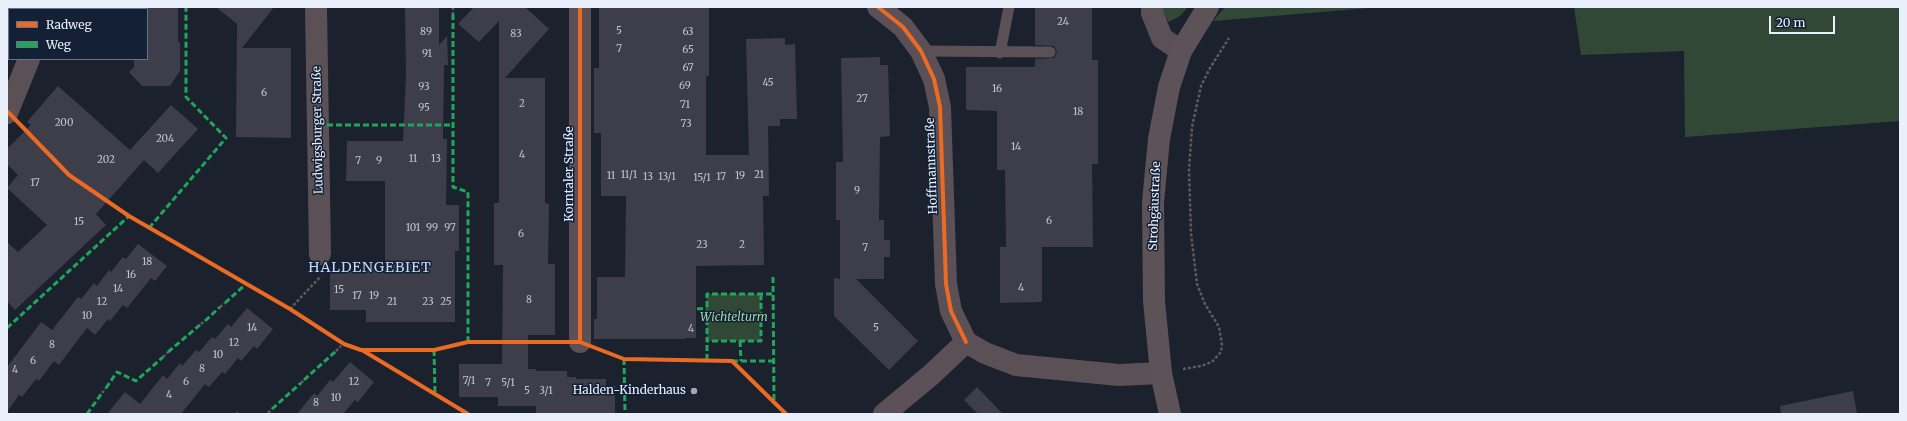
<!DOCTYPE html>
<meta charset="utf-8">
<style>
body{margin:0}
#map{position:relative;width:1907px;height:421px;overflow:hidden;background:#1b222d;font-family:Merriweather,serif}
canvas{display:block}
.frame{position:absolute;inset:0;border:8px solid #e9f0fc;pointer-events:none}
.legend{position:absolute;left:8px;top:8px;width:140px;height:52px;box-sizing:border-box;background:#132035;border:1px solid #697385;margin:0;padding:5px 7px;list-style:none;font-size:12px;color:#e9f0fc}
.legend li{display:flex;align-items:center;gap:8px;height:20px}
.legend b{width:20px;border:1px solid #697385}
.scale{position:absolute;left:1769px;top:16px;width:66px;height:18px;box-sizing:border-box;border:2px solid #e9f0fc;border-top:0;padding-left:5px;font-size:12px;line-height:14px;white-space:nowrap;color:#e9f0fc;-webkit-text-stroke:3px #132035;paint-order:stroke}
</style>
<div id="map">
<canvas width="1907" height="421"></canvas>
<div class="frame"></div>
<ul class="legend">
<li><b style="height:5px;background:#ed6a23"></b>Radweg</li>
<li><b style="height:5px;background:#20a55d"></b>Weg</li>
</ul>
<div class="scale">20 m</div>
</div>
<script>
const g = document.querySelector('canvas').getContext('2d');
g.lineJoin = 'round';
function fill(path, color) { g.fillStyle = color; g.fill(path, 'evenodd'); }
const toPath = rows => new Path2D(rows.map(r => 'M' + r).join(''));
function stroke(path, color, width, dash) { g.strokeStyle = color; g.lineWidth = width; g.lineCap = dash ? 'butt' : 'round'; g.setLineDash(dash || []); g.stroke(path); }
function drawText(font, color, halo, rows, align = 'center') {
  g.font = font + ' Merriweather,serif'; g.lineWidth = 3; g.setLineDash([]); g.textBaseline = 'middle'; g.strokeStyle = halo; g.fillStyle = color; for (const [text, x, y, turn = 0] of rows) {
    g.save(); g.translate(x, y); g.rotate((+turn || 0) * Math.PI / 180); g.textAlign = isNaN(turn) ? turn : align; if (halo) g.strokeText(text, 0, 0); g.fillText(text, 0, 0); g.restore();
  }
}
fill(toPath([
 [1160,7,1188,7,1180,16,1169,22,1160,12],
 [1225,7,1382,7,1213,21],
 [1574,7,1900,7,1900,121,1685,137,1684,51,1581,55],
 [707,294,761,294,761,341,707,341]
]), '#314837');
fill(toPath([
 [147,7,178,7,178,42,180,42,180,71,170,86,142,86,129,72,134,67,134,59,147,59],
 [216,7,274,7,242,48,291,48,291,138,236,137,237,24],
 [405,7,439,7,439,45,447,36,448,65,444,65,443,139,447,139,446,205,459,205,459,251,455,251,455,322,366,322,366,310,330,310,330,270,385,270,385,181,346,181,347,141,403,141,406,76],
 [474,7,525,7,549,29,505,78,545,78,545,203,549,204,548,264,555,264,555,335,528,335,528,369,536,369,536,371,567,371,567,377,576,377,576,379,606,379,606,386,615,386,615,414,536,413,536,406,498,406,498,397,459,397,459,364,502,364,503,265,494,265,494,203,499,203,499,21,479,42,458,24],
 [599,7,709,7,709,76,706,76,706,155,749,155,746,39,785,38,785,45,795,44,797,119,780,119,780,126,768,126,769,196,763,196,764,265,696,266,696,338,685,338,685,339,594,339,594,319,597,319,597,277,625,277,626,196,601,196,601,133,594,133,594,68,599,68],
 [1035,7,1092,7,1092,60,1098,60,1098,164,1092,164,1093,247,1042,247,1042,302,1000,303,1000,247,1006,247,1005,170,997,170,997,111,966,110,966,67,1035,67,1035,59,1054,58,1057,52,1054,46,1035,45],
 [880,57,880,65,888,65,890,136,880,137,879,220,884,220,884,240,890,240,890,257,884,257,884,279,856,279,918,341,889,370,834,316,834,278,840,279,840,220,836,220,836,162,843,162,841,58],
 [58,86,130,150,171,105,198,129,158,173,144,160,96,214,106,225,15,310,7,301,7,242,18,252,47,225,7,188,18,175,7,164,7,149,31,125,27,122],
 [138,244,167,266,155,281,151,278,127,308,123,305,110,321,108,319,95,335,87,328,59,365,54,361,39,381,36,379,22,397,19,395,7,412,7,367,41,322,52,330,78,297,81,299,94,283,97,286,109,270,111,272,123,257,126,259],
 [247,308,273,329,257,349,254,346,241,361,238,358,225,374,222,372,209,387,205,384,181,414,107,414,125,392,140,404,163,375,167,379,180,363,182,366,196,350,199,352,212,337,215,339,228,324,231,327],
 [350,362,374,382,358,402,355,400,343,414,297,414,314,393,317,396,330,380,333,382],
 [977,387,1003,414,978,414,964,400],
 [1853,391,1857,414,1781,414,1780,406]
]), '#3d3e4a');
stroke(toPath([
 [453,7,453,14],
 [220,307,225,303],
 [290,309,321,276],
 [201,324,205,321],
 [336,351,341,346],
 [163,357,168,352],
 [1183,369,1201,366,1212,362,1221,352,1222,345,1219,327,1205,304,1197,284,1191,233,1189,170,1192,127,1201,86,1210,68,1229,38],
 [301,383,304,380],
 [102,393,106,388],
 [268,413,272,409]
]), '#5e5a5f', 2.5, [3, 2]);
stroke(toPath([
 [921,51,1050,52],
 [1000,53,1009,7]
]), '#5a5056', 11);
stroke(toPath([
 [316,7,320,254],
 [580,7,580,342],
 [878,7,903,27,921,51,934,79,940,107,946,284,951,311,966,342],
 [1152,7,1152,13,1162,38,1181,51],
 [47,9,47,7],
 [7,113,29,59],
 [966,342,985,353,1016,365,1119,375,1161,373],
 [884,414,931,375,966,342]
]), '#5a5056', 22);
stroke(toPath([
 [1170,414,1161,373,1154,301,1153,202,1159,139,1169,87,1181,51,1208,7]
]), '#5d5257', 22);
stroke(toPath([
 [453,14,453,187,468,192,468,342],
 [318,125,453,125],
 [149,228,226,138,186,97,186,7],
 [773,277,774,402],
 [761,294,761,341,707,341,707,294,773,294],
 [225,303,246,284],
 [697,309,707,308],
 [205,321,220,307],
 [7,328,129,216],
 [740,341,741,361],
 [434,350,435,393],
 [168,352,201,324],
 [624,359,625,414],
 [707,360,707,341],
 [732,361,774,361],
 [304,380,336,351],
 [106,388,117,372,136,381,163,357],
 [272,409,301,383],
 [87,414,102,393],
 [236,414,238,414]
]), '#20a55d', 3, [6, 3]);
stroke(toPath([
 [580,7,580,342],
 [878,7,903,27,921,51,934,79,940,107,946,284,951,311,966,342],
 [8,112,69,175,129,216,290,309,344,344,361,350,434,350,468,342,580,342,624,359,732,361,786,414],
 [362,350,468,414]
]), '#ed6a23', 4);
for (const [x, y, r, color] of [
 [694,391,4,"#a1a8b4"]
]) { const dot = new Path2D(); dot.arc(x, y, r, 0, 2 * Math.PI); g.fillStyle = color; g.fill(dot); stroke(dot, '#132035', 1.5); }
drawText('10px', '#bec4d0', null, [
 ["24",1063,22],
 ["5",619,31],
 ["89",426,32],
 ["63",688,32],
 ["83",516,34],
 ["7",619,49],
 ["65",688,50],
 ["91",427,54],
 ["67",688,68],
 ["45",768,83],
 ["69",685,86],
 ["93",424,87],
 ["16",997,89],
 ["6",264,93],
 ["27",862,99],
 ["2",522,104],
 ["71",685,105],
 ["95",424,108],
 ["18",1078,112],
 ["200",64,123],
 ["73",686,124],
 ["204",165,139],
 ["14",1016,147],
 ["4",522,155],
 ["11",413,159],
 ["13",436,159],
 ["202",106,160],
 ["7",358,161],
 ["9",379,161],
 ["11/1",629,175],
 ["21",759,175],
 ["11",611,176],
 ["19",740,176],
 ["13",648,177],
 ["13/1",667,177],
 ["17",721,177],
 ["15/1",702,178],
 ["17",35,183],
 ["9",857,191],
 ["6",1049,221],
 ["15",79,222],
 ["101",413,228],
 ["99",432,228],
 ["97",450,228],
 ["6",521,234],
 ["23",702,245],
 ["2",742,245],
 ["7",865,248],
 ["18",147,262],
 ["16",131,275],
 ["4",1021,288],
 ["14",118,289],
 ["15",339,290],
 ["17",357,296],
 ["19",374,296],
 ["8",529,300],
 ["12",102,302],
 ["21",392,302],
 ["23",428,302],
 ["25",446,302],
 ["10",87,316],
 ["14",252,328],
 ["5",876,328],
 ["4",691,329],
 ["12",234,343],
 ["8",52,345],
 ["10",218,355],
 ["6",33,361],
 ["8",202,369],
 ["4",15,370],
 ["7/1",469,381],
 ["6",186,382],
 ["12",354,382],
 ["7",488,383],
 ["5/1",508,383],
 ["5",527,391],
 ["3/1",546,391],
 ["4",169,395],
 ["10",336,398],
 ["8",316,403]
]);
drawText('12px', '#e9f0fc', '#132035', [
 ["Ludwigsburger Straße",318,130,-91],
 ["Hoffmannstraße",932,166,-92],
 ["Korntaler Straße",570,174,-90],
 ["Strohgäustraße",1155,206,-88]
]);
drawText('italic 12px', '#9cd5a6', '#132035', [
 ["Wichtelturm",734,318]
]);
drawText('12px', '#e9f0fc', '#132035', [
 ["Halden-Kinderhaus",686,391]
], 'right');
g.letterSpacing = '1px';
drawText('14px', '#c7d9f6', '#132035', [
 ["HALDENGEBIET",370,268]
]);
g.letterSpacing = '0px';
</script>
